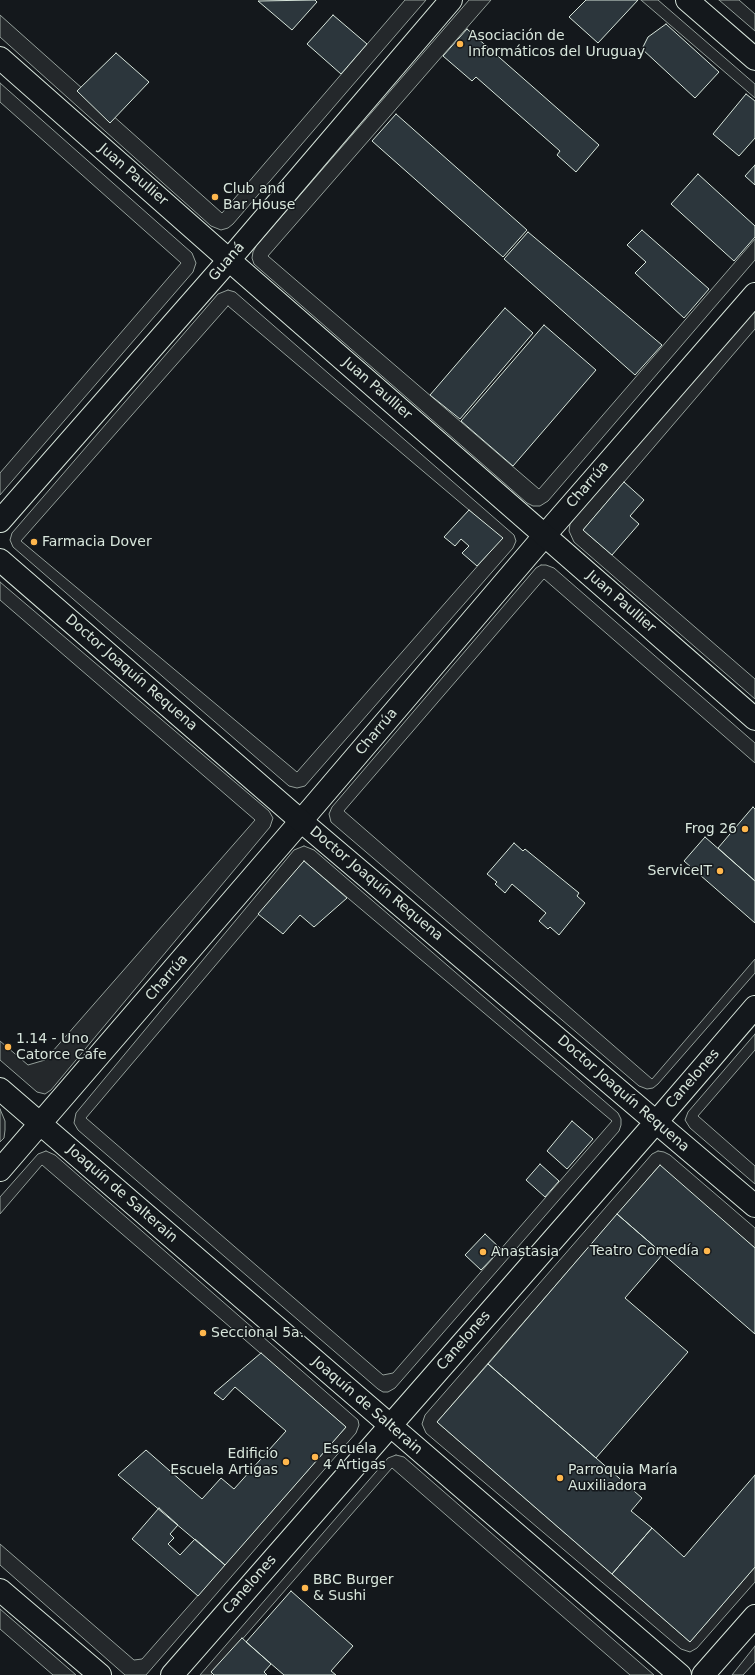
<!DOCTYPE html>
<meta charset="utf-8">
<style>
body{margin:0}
canvas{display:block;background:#14181c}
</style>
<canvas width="755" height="1675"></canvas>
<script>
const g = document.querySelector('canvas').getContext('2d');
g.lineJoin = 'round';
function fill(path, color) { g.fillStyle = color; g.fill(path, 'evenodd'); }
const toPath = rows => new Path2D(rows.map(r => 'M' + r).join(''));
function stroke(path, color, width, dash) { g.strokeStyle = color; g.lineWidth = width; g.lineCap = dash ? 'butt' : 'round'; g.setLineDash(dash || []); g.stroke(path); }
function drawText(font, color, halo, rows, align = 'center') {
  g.font = font + ' "DejaVu Sans",sans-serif'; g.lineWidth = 3; g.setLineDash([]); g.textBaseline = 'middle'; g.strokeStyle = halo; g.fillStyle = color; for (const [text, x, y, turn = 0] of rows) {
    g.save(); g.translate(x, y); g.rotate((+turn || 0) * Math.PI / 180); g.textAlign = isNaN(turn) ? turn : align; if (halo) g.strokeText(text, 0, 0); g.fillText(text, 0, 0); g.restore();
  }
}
const parking = toPath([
 [405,0,426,0,233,224,228,228,221,230,211,226,0,37,0,15,222,213,405,0],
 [469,0,491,0,268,256,539,489,755,239,755,260,548,501,540,506,533,506,527,503,254,264,252,258,253,252,256,246,469,0],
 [641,0,658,0,755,84,755,98,641,0],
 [719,0,739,0,755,14,755,31,719,0],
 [0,83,192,253,196,263,193,272,0,495,0,473,181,263,0,102,0,83],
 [228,290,235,292,514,535,516,541,513,548,305,786,297,788,289,786,13,547,10,540,12,533,218,294,228,290],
 [228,306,502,538,297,772,21,541,228,306],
 [755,310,755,329,583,530,755,679,755,699,574,542,569,531,570,524,573,518,755,310],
 [541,565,546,565,554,568,755,743,755,763,544,579,344,811,652,1079,755,959,755,973,658,1084,653,1088,647,1089,639,1086,331,822,329,814,332,807,536,568,541,565],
 [0,582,269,811,273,818,270,827,51,1090,45,1094,37,1092,0,1060,0,1041,28,1065,45,1060,255,820,0,600,0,582],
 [304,846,314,850,618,1113,621,1119,621,1125,619,1131,395,1388,388,1392,383,1392,378,1389,78,1130,74,1123,76,1113,294,850,304,846],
 [304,861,612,1121,393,1373,383,1375,86,1118,304,861],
 [755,1034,755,1050,698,1116,755,1166,755,1184,690,1128,685,1120,688,1112,755,1034],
 [0,1109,5,1121,5,1130,4,1138,0,1142,0,1109],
 [46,1151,55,1155,358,1420,359,1425,356,1433,146,1675,125,1675,0,1565,0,1544,134,1660,142,1659,346,1427,42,1165,0,1214,0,1197,38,1154,46,1151],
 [658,1151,664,1152,670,1155,755,1228,755,1248,659,1166,437,1422,690,1642,755,1567,755,1582,697,1648,690,1652,681,1649,426,1433,422,1424,425,1415,652,1154,658,1151],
 [396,1455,404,1457,654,1675,630,1675,392,1468,211,1675,200,1675,388,1458,396,1455],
 [0,1609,76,1675,53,1675,0,1629,0,1609],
 [755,1646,755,1662,743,1675,732,1675,755,1646]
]);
fill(parking, '#24282b');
stroke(parking, '#939e99', 1);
const building = toPath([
 [315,0,317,2,292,30,258,1,315,0],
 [586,0,638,0,598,43,569,17,586,0],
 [333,15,367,44,341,74,307,44,333,15],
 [666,24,719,72,695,98,642,49,648,37,666,24],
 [467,29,599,145,576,172,557,155,560,151,476,77,472,81,443,56,467,29],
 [116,53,149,82,110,123,77,91,116,53],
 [746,94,755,101,755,138,739,156,713,134,746,94],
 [396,114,527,230,503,257,372,141,396,114],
 [755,165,755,185,745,176,755,165],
 [698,174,755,226,755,237,734,261,671,204,698,174],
 [642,230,709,289,684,318,635,273,646,262,627,245,642,230],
 [528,232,662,345,635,375,504,259,528,232],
 [505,308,533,333,460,419,430,395,505,308],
 [544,325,596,370,513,466,461,421,544,325],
 [624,482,644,500,630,516,639,524,612,555,583,530,624,482],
 [469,510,503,538,477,566,462,553,469,546,461,539,455,546,444,537,469,510],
 [753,807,755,809,755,881,718,848,753,807],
 [705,837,755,881,755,923,684,861,705,837],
 [514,843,523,851,525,849,579,893,577,896,585,903,559,935,550,927,548,929,539,921,546,913,512,884,505,893,495,884,497,882,487,874,514,843],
 [304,861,347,898,314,927,300,915,283,934,258,914,304,861],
 [572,1121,593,1139,567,1169,547,1151,572,1121],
 [540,1164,559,1181,545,1197,526,1180,540,1164],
 [660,1165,755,1248,755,1334,617,1214,660,1165],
 [617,1214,663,1254,625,1298,688,1352,596,1458,488,1364,617,1214],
 [485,1234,501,1249,481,1270,465,1255,485,1234],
 [261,1353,346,1427,225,1565,118,1475,146,1450,202,1499,221,1478,234,1489,286,1431,235,1387,223,1400,214,1393,261,1353],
 [488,1364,642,1498,631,1511,652,1528,612,1574,437,1422,488,1364],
 [755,1475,755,1567,690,1642,612,1574,652,1528,684,1557,755,1475],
 [159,1508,178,1525,170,1534,174,1538,168,1544,180,1555,195,1539,225,1565,198,1596,132,1539,159,1508],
 [291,1591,353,1646,331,1671,336,1675,284,1675,246,1642,291,1591],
 [242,1638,271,1664,264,1672,267,1675,214,1675,211,1672,242,1638]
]);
fill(building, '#2c363c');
stroke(building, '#d8e6dc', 1);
const minor = toPath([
 [687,0,755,59],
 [0,521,229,260,451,0],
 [0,1089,680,1675],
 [0,1170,301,821,545,535,755,294],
 [0,1590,100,1675]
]);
const tertiary = toPath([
 [0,58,229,260,755,719],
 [0,560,301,821,755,1206],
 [172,1675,657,1121,755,1007],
 [703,1675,755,1616]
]);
stroke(minor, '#d8e6dc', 24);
stroke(tertiary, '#d8e6dc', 24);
stroke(minor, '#14181c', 22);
stroke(tertiary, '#14181c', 22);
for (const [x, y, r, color] of [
 [460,44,4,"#ffb74d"],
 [215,197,4,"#ffb74d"],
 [34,542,4,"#ffb74d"],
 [745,829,4,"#ffb74d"],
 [720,871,4,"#ffb74d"],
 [8,1047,4,"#ffb74d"],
 [707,1251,4,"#ffb74d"],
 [483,1252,4,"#ffb74d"],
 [203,1333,4,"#ffb74d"],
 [315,1457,4,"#ffb74d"],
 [286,1462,4,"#ffb74d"],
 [560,1478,4,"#ffb74d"],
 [305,1588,4,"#ffb74d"]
]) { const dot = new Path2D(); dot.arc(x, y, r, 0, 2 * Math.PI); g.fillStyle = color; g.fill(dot); stroke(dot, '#14181c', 1.5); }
drawText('14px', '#d8e6dc', '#14181c', [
 ["Asociación de",468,36],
 ["Informáticos del Uruguay",468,52],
 ["Club and",223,189],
 ["Bar House",223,205],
 ["Farmacia Dover",42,542],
 ["Frog 26",737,829,"right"],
 ["ServiceIT",712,871,"right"],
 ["1.14 - Uno",16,1039],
 ["Catorce Cafe",16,1055],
 ["Teatro Comedía",699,1251,"right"],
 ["Anastasia",491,1252],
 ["Seccional 5a.",211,1333],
 ["Escuela",323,1449],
 ["4 Artigas",323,1465],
 ["Edificio",278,1454,"right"],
 ["Escuela Artigas",278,1470,"right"],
 ["Parroquia María",568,1470],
 ["Auxiliadora",568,1486],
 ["BBC Burger",313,1580],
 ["& Sushi",313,1596]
], 'left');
drawText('14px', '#d8e6dc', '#14181c', [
 ["Juan Paullier",133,175,41],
 ["Guaná",227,262,-49],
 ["Juan Paullier",377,389,41],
 ["Charrúa",588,485,-49],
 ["Juan Paullier",621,602,41],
 ["Doctor Joaquín Requena",131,673,41],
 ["Charrúa",377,732,-50],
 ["Doctor Joaquín Requena",376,884,40],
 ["Charrúa",167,978,-49],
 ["Canelones",693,1079,-49],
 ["Doctor Joaquín Requena",623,1094,41],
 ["Joaquín de Salterain",122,1194,41],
 ["Canelones",464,1341,-49],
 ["Joaquín de Salterain",367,1406,41],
 ["Canelones",250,1585,-49]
]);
</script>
